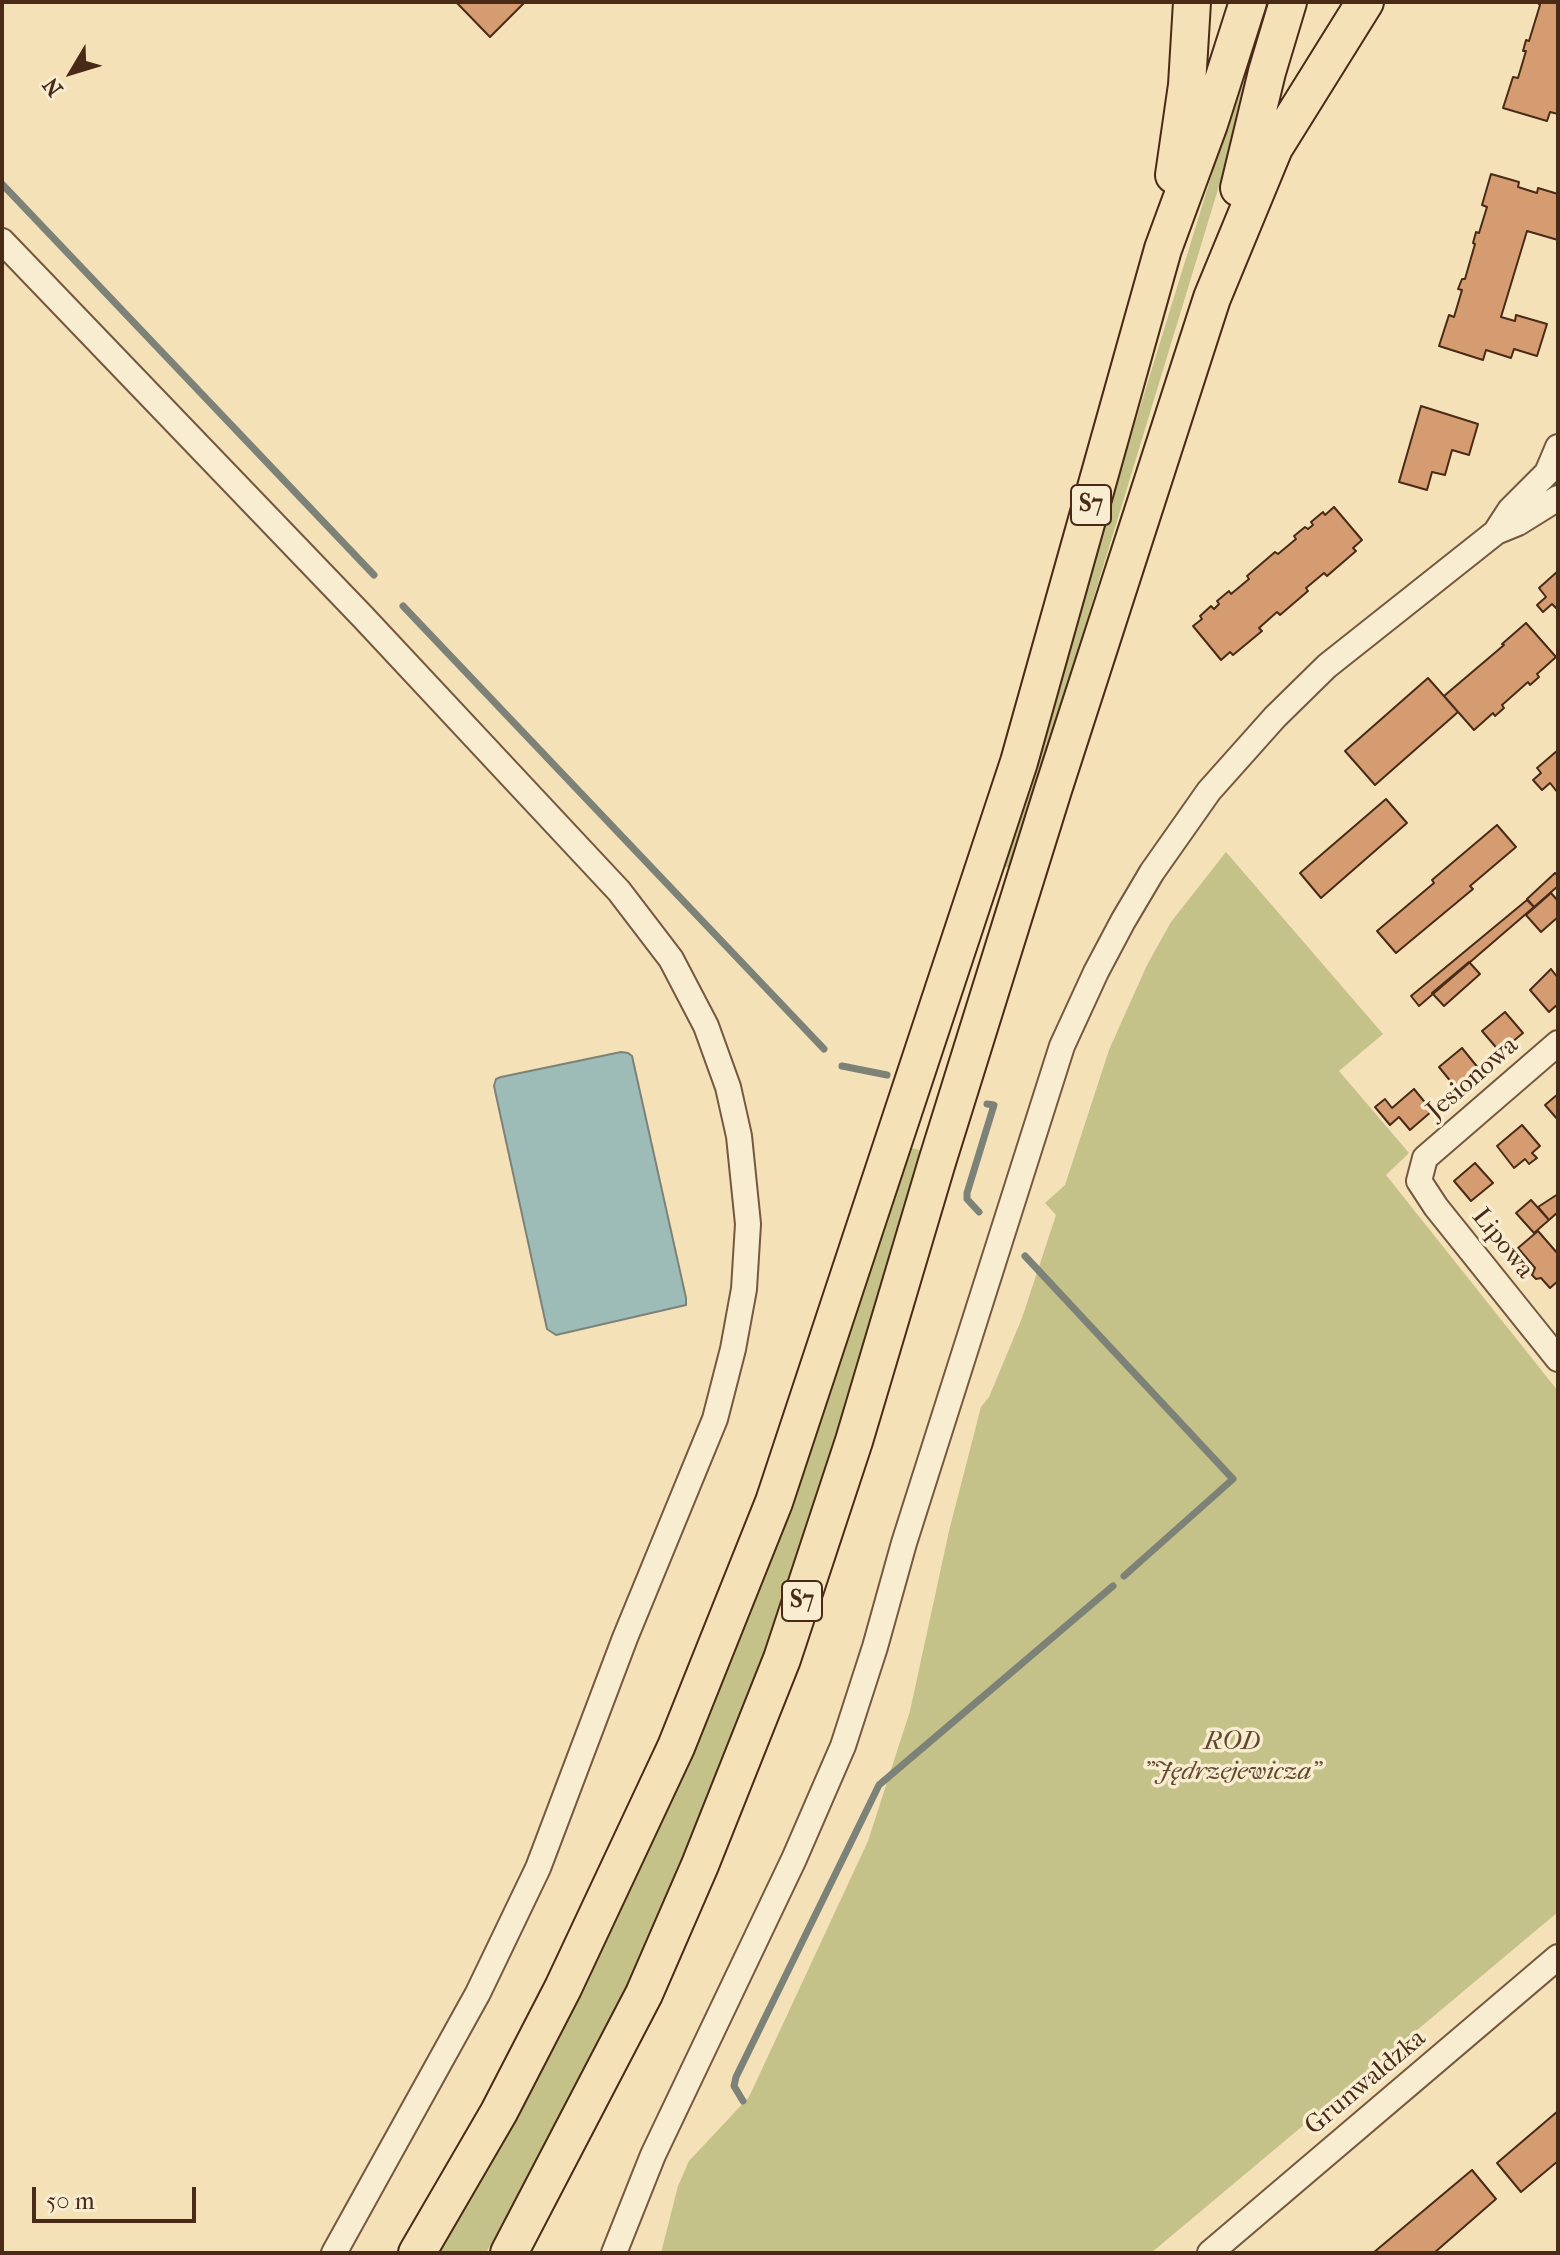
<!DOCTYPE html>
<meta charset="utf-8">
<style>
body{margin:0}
#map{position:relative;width:1560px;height:2255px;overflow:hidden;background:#f5e1b8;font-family:"IM FELL French Canon",serif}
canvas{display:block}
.frame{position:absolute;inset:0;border:4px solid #492a17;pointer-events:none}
.north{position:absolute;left:32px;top:32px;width:80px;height:80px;-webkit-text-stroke:6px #f8ecd1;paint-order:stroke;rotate:232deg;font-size:22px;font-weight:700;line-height:32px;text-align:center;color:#492a17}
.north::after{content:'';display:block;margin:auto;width:28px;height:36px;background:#492a17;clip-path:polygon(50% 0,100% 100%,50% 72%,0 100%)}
.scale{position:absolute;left:32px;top:2187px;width:164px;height:36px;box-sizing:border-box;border:4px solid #492a17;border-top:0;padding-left:10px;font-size:24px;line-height:28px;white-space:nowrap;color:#492a17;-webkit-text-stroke:6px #f8ecd1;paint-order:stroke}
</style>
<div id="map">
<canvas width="1560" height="2255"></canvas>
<div class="frame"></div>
<div class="north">N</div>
<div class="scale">50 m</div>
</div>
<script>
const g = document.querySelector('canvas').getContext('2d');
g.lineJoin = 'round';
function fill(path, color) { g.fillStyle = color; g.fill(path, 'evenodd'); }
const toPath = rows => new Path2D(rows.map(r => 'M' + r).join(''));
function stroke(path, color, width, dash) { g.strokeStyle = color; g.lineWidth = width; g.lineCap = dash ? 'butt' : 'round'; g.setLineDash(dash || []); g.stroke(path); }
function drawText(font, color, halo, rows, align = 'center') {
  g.font = font + ' "IM FELL French Canon",serif'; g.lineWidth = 7; g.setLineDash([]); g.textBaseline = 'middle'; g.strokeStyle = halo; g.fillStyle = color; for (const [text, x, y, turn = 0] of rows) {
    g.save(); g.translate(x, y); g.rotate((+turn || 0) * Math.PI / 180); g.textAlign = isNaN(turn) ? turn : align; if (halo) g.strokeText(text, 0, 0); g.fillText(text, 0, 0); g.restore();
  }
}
fill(toPath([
 [1265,2,1275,2,1093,600,1010,868,1001,866,1096,550],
 [1226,852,1383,1034,1339,1071,1409,1153,1386,1175,1558,1391,1558,1912,1151,2253,661,2253,678,2186,689,2161,749,2097,868,1841,910,1711,949,1531,981,1407,989,1397,1022,1318,1056,1215,1045,1203,1065,1185,1109,1050,1147,965,1171,922],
 [911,1148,924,1151,865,1355,782,1606,724,1767,618,2006,565,2110,486,2253,436,2253,819,1420]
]), '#c4c189');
const water = toPath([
 [621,1052,628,1053,632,1056,686,1298,686,1305,556,1335,547,1329,494,1086,496,1079,501,1077,621,1052]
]);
fill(water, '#9ebcb7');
stroke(water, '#7c8277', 2);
stroke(toPath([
 [2,184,374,575],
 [403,606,824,1049],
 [842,1066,887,1075],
 [979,1212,967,1199,967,1193,994,1105,987,1104],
 [1025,1256,1233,1479,1124,1576],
 [743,2101,734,2086,736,2077,879,1785,1113,1586]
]), '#7c8277', 7);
const building = toPath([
 [456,2,525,2,490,37,456,2],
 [1537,2,1558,2,1558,114,1550,112,1547,121,1503,108,1513,77,1518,78,1526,51,1523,51,1526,40,1529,41,1540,5,1537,2],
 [1491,174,1519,182,1518,187,1537,193,1538,188,1558,194,1558,240,1527,231,1501,317,1515,321,1516,315,1547,324,1537,356,1514,349,1511,358,1486,350,1483,360,1439,346,1449,315,1454,317,1462,290,1458,289,1462,279,1465,279,1475,244,1473,243,1476,232,1479,233,1487,207,1482,205,1491,174],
 [1421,406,1478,424,1469,455,1452,450,1445,475,1432,472,1427,490,1399,482,1421,406],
 [1334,507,1362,540,1353,548,1356,551,1327,576,1324,573,1306,588,1308,591,1280,615,1277,612,1259,628,1262,631,1233,655,1230,652,1221,660,1193,626,1202,619,1200,616,1211,606,1214,609,1219,604,1217,601,1229,591,1231,594,1249,579,1247,576,1275,552,1278,554,1296,539,1294,536,1305,527,1308,529,1313,525,1311,522,1323,512,1325,515,1334,507],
 [1558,571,1558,610,1552,604,1543,612,1537,605,1546,597,1539,588,1558,571],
 [1526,623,1556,657,1537,674,1539,677,1530,685,1528,682,1502,705,1504,708,1495,716,1493,713,1474,730,1444,696,1504,645,1502,644,1526,623],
 [1428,678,1458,712,1375,785,1345,751,1428,678],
 [1558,750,1558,793,1550,783,1542,790,1533,780,1541,773,1537,768,1558,750],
 [1386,799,1407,823,1321,898,1300,873,1386,799],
 [1497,825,1516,847,1470,886,1473,889,1396,953,1377,931,1434,883,1432,880,1497,825],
 [1555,873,1558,876,1558,886,1534,907,1527,899,1555,873],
 [1551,893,1558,901,1558,917,1541,932,1526,915,1551,893],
 [1527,900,1534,907,1419,1006,1411,996,1527,900],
 [1469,962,1480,974,1444,1006,1432,993,1469,962],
 [1551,969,1558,978,1558,1004,1549,1012,1530,990,1551,969],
 [1505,1012,1523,1033,1500,1052,1482,1031,1505,1012],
 [1462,1048,1479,1069,1456,1088,1439,1067,1462,1048],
 [1414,1089,1432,1111,1410,1130,1399,1117,1390,1125,1375,1107,1385,1099,1392,1108,1414,1089],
 [1558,1094,1558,1120,1545,1105,1558,1094],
 [1522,1125,1540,1146,1532,1153,1537,1158,1529,1164,1525,1159,1514,1168,1497,1146,1522,1125],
 [1475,1163,1493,1183,1471,1201,1454,1181,1475,1163],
 [1558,1194,1558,1212,1549,1220,1538,1207,1558,1194],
 [1531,1200,1549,1220,1534,1233,1516,1213,1531,1200],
 [1538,1231,1558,1254,1558,1281,1550,1288,1541,1278,1536,1279,1532,1275,1535,1268,1518,1248,1538,1231],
 [1558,2111,1558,2161,1521,2192,1497,2163,1558,2111],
 [1472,2170,1496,2199,1434,2253,1373,2253,1472,2170]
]);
fill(building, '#d49c70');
stroke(building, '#492a17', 2);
const minor = toPath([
 [2,241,363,617,619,891,671,959,706,1026,728,1087,739,1136,748,1224,744,1289,733,1349,715,1419,625,1638,538,1868,478,1993,334,2253],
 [1497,530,1510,510,1547,473,1558,447],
 [1558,1043,1425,1158,1419,1181,1436,1207,1558,1359],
 [614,2253,653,2155,794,1859,843,1746,875,1647,904,1543,1062,1046,1096,972,1123,921,1152,872,1209,791,1275,717,1327,666,1496,532,1518,523,1558,498],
 [1210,2253,1558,1957]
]);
const highway = toPath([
 [1174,175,1187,85,1192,2],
 [1239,188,1267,72,1288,2],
 [417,2253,499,2112,563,1988,676,1747,774,1502,1019,762,1163,249,1209,124,1248,2],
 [509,2253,644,1994,700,1865,782,1659,854,1441,937,1162,1053,790,1212,298,1274,148,1365,2]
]);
stroke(minor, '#74583f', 28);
stroke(highway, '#492a17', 40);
stroke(minor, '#f8ecd1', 24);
stroke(highway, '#f5e1b8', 36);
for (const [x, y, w] of [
 [1091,505,40],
 [802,1601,40]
]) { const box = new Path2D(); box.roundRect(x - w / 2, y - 20, w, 40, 6); g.fillStyle = '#f8ecd1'; g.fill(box); stroke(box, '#492a17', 2); }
drawText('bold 24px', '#492a17', null, [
 ["S7",1091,505],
 ["S7",802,1601]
]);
drawText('26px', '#492a17', '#f8ecd1', [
 ["Jesionowa",1473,1079,-41],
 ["Lipowa",1502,1244,51],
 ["Grunwaldzka",1366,2083,-40]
]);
drawText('italic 26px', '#62482e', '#f8ecd1', [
 ["ROD",1232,1743],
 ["\"Jędrzejewicza\"",1232,1773]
]);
</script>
